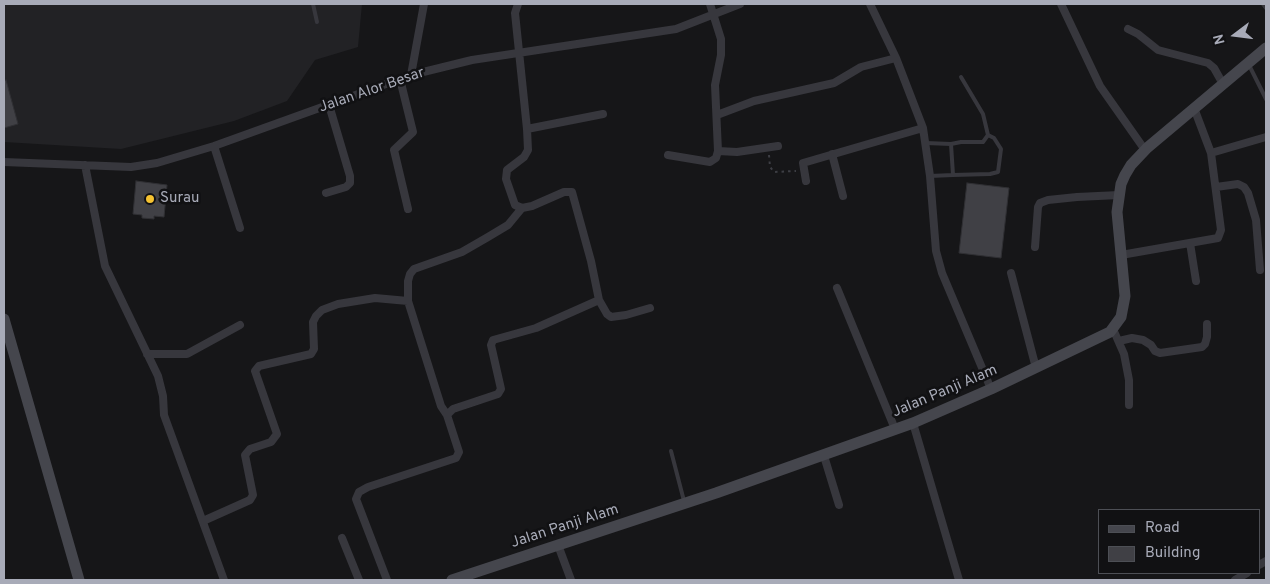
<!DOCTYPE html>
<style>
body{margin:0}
#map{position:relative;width:1270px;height:584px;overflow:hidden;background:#161618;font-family:Overpass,sans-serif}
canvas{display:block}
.frame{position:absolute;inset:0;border:5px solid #a8abb8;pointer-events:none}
.legend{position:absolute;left:1098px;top:509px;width:162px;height:65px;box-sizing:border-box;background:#111113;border:1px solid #4d4f55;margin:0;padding:6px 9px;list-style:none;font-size:15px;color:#a8abb8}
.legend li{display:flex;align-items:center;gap:10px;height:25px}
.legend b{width:25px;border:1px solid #4d4f55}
.north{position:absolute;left:1210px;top:10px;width:50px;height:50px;-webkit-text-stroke:4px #111113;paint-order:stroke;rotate:255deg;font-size:14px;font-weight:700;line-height:20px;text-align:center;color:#a8abb8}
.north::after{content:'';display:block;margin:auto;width:18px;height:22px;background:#a8abb8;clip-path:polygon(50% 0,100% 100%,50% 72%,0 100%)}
</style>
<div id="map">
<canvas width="1270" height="584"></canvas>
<div class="frame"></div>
<ul class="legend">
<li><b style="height:6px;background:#45464d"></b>Road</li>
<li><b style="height:14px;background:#404045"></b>Building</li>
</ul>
<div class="north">N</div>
</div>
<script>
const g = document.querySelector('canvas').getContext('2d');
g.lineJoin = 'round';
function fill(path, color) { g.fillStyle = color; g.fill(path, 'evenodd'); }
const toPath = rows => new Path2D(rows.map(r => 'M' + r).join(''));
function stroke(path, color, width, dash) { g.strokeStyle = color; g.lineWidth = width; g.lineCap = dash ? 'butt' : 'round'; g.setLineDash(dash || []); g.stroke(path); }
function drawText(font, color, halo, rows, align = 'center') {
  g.font = font + ' Overpass,sans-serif'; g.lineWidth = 5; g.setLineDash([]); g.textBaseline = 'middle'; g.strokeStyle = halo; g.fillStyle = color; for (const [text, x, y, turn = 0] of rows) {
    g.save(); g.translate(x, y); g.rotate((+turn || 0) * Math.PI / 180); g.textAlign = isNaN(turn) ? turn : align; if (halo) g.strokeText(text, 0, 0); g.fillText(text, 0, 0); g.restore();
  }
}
fill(toPath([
 [4,4,362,4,358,47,315,60,287,101,234,121,121,149,4,142]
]), '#222225');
const building = toPath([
 [6,80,18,124,4,128,4,81,6,80],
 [136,181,167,185,164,217,154,216,154,219,142,218,142,215,133,214,136,181],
 [967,183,1009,188,1001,258,959,253,967,183]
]);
fill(building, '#404045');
stroke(building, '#303034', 1);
stroke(toPath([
 [769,155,770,167,774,172,796,171]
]), '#3d3e44', 2, [2.5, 4]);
stroke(toPath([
 [313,4,317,22],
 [1263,4,1266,8],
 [1249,65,1266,99],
 [926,143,951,144],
 [953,175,990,174,998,172,1001,149,994,138,988,135],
 [930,176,953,175,951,144,961,142,983,142,988,135,983,114,961,77],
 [671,451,684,501]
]), '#37373d', 4);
stroke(toPath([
 [870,4,896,58,923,128,930,176,936,251,942,273,991,389],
 [1061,4,1100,86,1145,150],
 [1128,29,1138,34,1158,50,1208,63,1214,68,1223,84],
 [411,75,424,4],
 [400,79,413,132,394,150,408,209],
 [1194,108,1211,153,1266,137],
 [717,115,754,101,834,83,861,67,896,58],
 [527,129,603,114],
 [214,146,240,228],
 [718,151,737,152,778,146],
 [832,154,843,196],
 [668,155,710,162,716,158,718,151,715,85,721,55,721,39,710,4],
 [4,162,131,167,157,163,214,146,411,75,472,60,676,29,740,4],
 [85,165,105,266,158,376,163,396,164,415,224,580],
 [806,181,803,163,923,128],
 [1216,187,1238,184,1244,187,1248,193,1256,220,1260,270],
 [326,193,346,187,350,183,350,176,329,105],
 [1190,243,1196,281],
 [1035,247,1038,207,1040,203,1048,200,1077,197,1119,195],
 [1121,255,1218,238,1221,230,1211,153],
 [1011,273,1036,368],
 [837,288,895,429],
 [599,300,607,314,611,317,626,315,650,308],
 [1113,329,1124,354,1129,380,1129,405],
 [1119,341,1132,338,1143,340,1151,345,1155,351,1160,353,1202,347,1205,344,1207,337,1207,324],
 [147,354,187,354,240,325],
 [447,415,441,406,408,301,408,281,410,274,414,269,462,252,488,237,508,225,522,208],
 [913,423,959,580],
 [824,456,839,505],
 [203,521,250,500,253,495,245,455,250,449,271,442,277,434,255,371,259,366,311,354,314,349,313,322,316,316,322,310,338,304,375,298,408,301],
 [342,538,359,580],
 [558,545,571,580],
 [1259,565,1266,561],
 [387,580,356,499,359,492,368,487,456,458,459,452,447,415,453,409,498,394,501,389,491,345,493,340,536,328,599,300,591,261,572,192,564,192,532,206,522,208,515,205,506,179,507,170,524,157,528,150,527,129,515,13,518,4],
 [1235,580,1247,573]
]), '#37373d', 8);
stroke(toPath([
 [4,319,79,580],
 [452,580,716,493,913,423,991,389,1110,332,1121,317,1125,296,1117,212,1121,184,1125,175,1131,165,1147,148,1266,48]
]), '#45464d', 11);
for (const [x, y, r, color] of [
 [150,199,5,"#f5c231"]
]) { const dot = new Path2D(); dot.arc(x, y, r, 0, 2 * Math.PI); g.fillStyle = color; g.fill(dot); stroke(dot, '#111113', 2); }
drawText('15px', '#a8abb8', '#111113', [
 ["Jalan Alor Besar",372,91,-19],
 ["Jalan Panji Alam",945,392,-23],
 ["Jalan Panji Alam",565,527,-18]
]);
drawText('15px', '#a8abb8', '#111113', [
 ["Surau",160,199]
], 'left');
</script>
